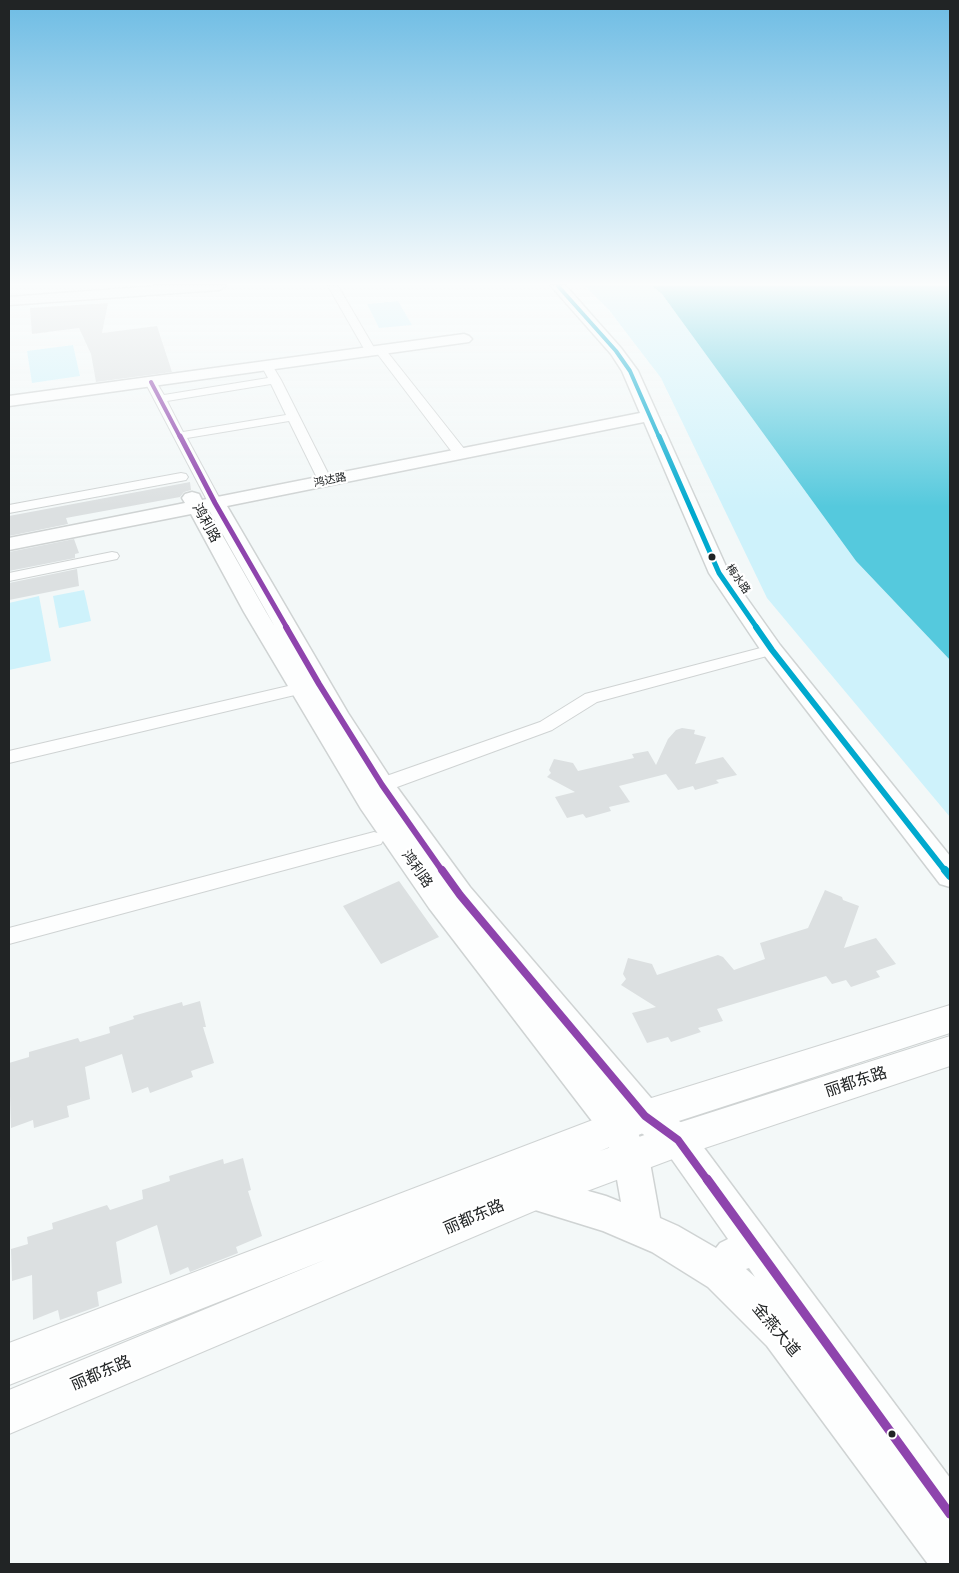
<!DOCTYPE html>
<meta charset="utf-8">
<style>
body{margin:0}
#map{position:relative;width:959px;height:1573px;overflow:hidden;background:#f3f8f8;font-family:Mulish,sans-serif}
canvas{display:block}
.frame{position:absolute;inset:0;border:10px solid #212425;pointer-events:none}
</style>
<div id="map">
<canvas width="959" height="1573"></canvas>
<div class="frame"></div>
</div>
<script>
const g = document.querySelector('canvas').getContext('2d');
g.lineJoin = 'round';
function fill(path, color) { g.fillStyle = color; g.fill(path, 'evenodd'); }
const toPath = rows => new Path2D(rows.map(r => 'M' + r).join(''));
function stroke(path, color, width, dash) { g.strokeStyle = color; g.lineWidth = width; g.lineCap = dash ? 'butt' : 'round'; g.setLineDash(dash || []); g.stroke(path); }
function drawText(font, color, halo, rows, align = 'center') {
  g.font = font + ' Mulish,"Noto Sans SC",sans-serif'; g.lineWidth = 4.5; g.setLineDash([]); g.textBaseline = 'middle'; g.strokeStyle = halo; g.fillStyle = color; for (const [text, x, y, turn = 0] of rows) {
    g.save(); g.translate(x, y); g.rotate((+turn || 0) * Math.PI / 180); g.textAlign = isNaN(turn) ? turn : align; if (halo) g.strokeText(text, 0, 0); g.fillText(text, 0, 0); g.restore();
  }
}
fill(toPath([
 [585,286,652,286,662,294,856,561,950,660,950,817,767,598,661,378,609,310],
 [398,301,412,325,379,328,367,304],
 [73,345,80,376,32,383,27,351],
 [84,590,91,621,59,628,53,596],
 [39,596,51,661,9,670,9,603]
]), '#cef2fb');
fill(toPath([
 [652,286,950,286,950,660,856,561,662,294]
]), '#55c9dd');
fill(toPath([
 [108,303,102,333,157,326,172,372,96,382,91,354,79,328,32,334,30,308],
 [190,482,191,490,184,492,180,497,66,518,68,524,9,536,9,516],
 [74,539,79,553,75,554,75,558,9,571,9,552],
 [77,569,79,586,9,600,9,583],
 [682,728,695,730,694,734,706,737,695,764,723,757,737,775,716,780,719,783,695,790,693,786,678,790,666,774,619,786,630,802,609,807,611,811,586,818,583,814,567,818,555,797,575,792,547,777,551,773,549,770,554,759,573,763,578,771,634,758,632,754,648,751,656,765,668,739,676,730],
 [399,881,439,937,381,964,343,906],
 [825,890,842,897,843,900,859,906,844,948,876,938,896,964,876,971,880,977,851,987,846,980,832,984,826,976,717,1009,723,1021,698,1028,701,1032,671,1042,668,1037,647,1043,632,1013,656,1007,621,985,626,979,623,974,628,958,652,964,657,975,718,955,723,957,734,970,765,959,760,943,808,928],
 [200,1001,206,1027,203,1027,214,1063,191,1071,193,1077,150,1093,148,1087,132,1093,122,1054,85,1067,90,1099,67,1106,69,1117,34,1128,33,1120,11,1128,9,1063,29,1057,29,1052,78,1038,80,1042,110,1033,109,1027,134,1019,133,1016,182,1002,183,1006],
 [243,1158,251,1190,248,1191,262,1236,236,1247,238,1253,190,1272,188,1267,170,1275,157,1225,116,1242,122,1283,97,1292,99,1306,60,1320,58,1310,33,1320,32,1275,12,1281,11,1249,28,1244,27,1237,53,1229,52,1223,107,1205,110,1210,143,1199,142,1190,170,1181,169,1176,223,1159,224,1164]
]), '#dce0e1');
const street = toPath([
 [328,286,338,286,376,351,381,348,385,349,465,450,466,453,465,456,455,456,376,352,371,355,367,354,328,286],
 [268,364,272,365,281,380,332,481,325,485,320,484,289,421,187,438,222,503,215,507,210,506,145,382,147,380,155,380,164,395,268,378,262,367,268,364],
 [271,384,286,415,183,432,167,401,271,384],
 [181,473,186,474,188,477,186,480,9,513,9,505,181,473],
 [112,552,117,553,119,556,117,559,9,581,9,573,112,552],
 [772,645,778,647,780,650,778,653,597,702,552,730,389,790,382,791,375,790,373,785,375,780,540,722,585,694,772,645],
 [314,680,320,681,322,685,320,689,9,763,9,751,314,680],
 [374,832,381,834,384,839,381,844,9,944,9,928,374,832]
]);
const secondary = toPath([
 [157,286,226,286,219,290,9,305,9,297,157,286],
 [551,286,566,286,621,348,638,371,729,573,780,645,950,856,950,887,940,884,764,655,709,573,644,422,227,506,348,713,391,779,470,887,657,1105,690,1129,950,1478,950,1564,928,1564,767,1346,708,1287,652,1252,603,1231,519,1205,514,1193,519,1181,532,1175,606,1196,621,1202,613,1157,605,1138,429,908,361,809,244,612,191,514,9,550,9,538,185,503,182,498,185,494,192,492,199,494,202,500,640,413,622,371,611,354,551,286],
 [208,510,209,510,275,627,266,612,208,510],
 [636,1129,666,1151,728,1239,720,1243,716,1248,678,1226,660,1218,649,1157,636,1129],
 [749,1268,755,1277,746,1269,749,1268],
 [464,334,469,336,472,339,469,342,9,406,9,396,464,334]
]);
const primary = toPath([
 [950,1005,950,1033,648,1131,600,1151,678,1123,950,1036,950,1066,678,1157,539,1209,9,1434,9,1390,327,1259,9,1385,9,1343,645,1100,950,1005]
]);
stroke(street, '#cfd3d3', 2);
stroke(secondary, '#cfd3d3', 3);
stroke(primary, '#cfd3d3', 2);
fill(street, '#fdfefe');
fill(secondary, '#fdfefe');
fill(primary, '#fdfefe');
stroke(toPath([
 [558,286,616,351,630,371,659,437]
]), '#00a9ce', 4);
stroke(toPath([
 [659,436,719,573,757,628]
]), '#00a9ce', 5);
stroke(toPath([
 [756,627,772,650,946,872]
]), '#00a9ce', 6);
stroke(toPath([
 [945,870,950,876]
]), '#00a9ce', 8);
stroke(toPath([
 [151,382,180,437]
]), '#8e44ad', 4);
stroke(toPath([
 [180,436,215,503,287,628]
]), '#8e44ad', 5);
stroke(toPath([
 [286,627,319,684,382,785,443,872]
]), '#8e44ad', 6);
stroke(toPath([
 [442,870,460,895,645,1116,678,1140,708,1181]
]), '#8e44ad', 8);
stroke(toPath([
 [707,1179,950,1514]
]), '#8e44ad', 9);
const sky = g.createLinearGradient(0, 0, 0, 507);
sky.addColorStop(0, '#6dbce4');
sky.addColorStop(0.56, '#fafcfc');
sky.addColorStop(1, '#fafcfc00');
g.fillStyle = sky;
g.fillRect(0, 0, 959, 507);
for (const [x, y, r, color] of [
 [712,557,4.5,"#212425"],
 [892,1434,4.5,"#212425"]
]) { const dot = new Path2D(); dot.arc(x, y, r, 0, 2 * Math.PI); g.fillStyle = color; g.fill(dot); stroke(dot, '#fff', 2); }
drawText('11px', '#212425', '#fff', [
 ["鸿达路",330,480,-11],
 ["梅水路",738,579,55]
]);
drawText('14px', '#212425', '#fff', [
 ["鸿利路",206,523,61],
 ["鸿利路",417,869,55]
]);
drawText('16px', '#212425', '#fff', [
 ["丽都东路",856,1082,-18],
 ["丽都东路",474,1217,-23],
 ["金燕大道",776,1330,50],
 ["丽都东路",101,1373,-23]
]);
</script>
